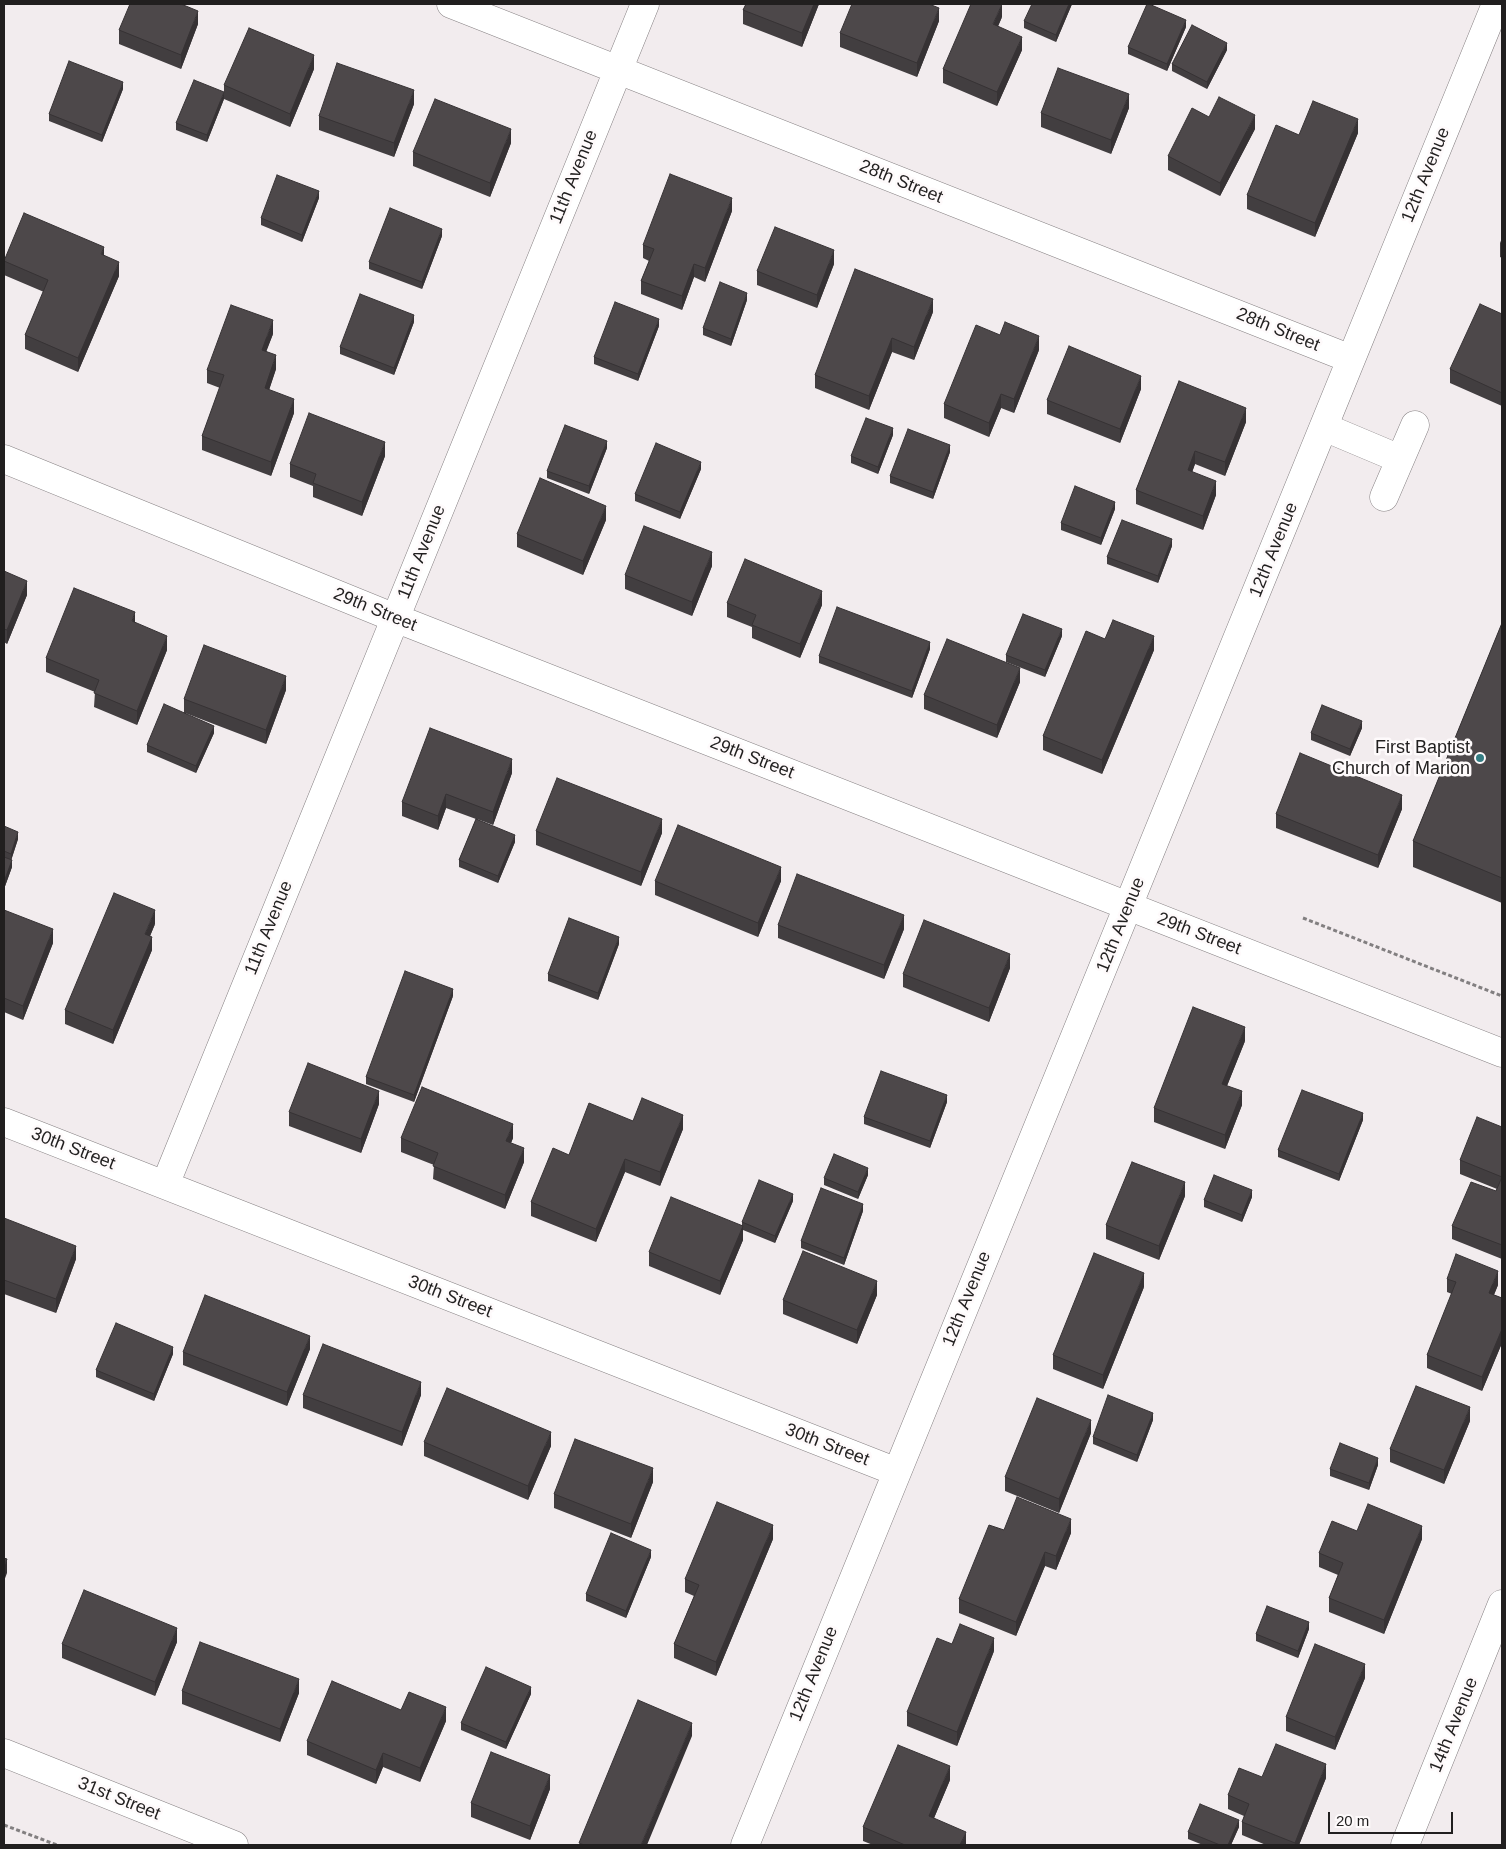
<!DOCTYPE html>
<style>
body{margin:0}
#map{position:relative;width:1506px;height:1849px;overflow:hidden;background:#f2ecee;font-family:Arial,sans-serif}
canvas{display:block}
.frame{position:absolute;inset:0;border:5px solid #211f1f;pointer-events:none}
.scale{position:absolute;left:1328px;top:1812px;width:125px;height:22px;box-sizing:border-box;border:2px solid #211f1f;border-top:0;padding-left:6px;font-size:15px;line-height:18px;white-space:nowrap;color:#211f1f;-webkit-text-stroke:4px #fefafb;paint-order:stroke}
</style>
<div id="map">
<canvas width="1506" height="1849"></canvas>
<div class="frame"></div>
<div class="scale">20 m</div>
</div>
<script>
const g = document.querySelector('canvas').getContext('2d');
g.lineJoin = 'round';
const toPath = rows => new Path2D(rows.map(r => 'M' + r).join(''));
function stroke(path, color, width, dash) { g.strokeStyle = color; g.lineWidth = width; g.lineCap = dash ? 'butt' : 'round'; g.setLineDash(dash || []); g.stroke(path); }
function fill(path, color) { g.fillStyle = color; g.fill(path, 'evenodd'); }
function drawText(font, color, halo, rows, align = 'center') {
  g.font = font + ' Arial,sans-serif'; g.lineWidth = 5; g.setLineDash([]); g.textBaseline = 'middle'; g.strokeStyle = halo; g.fillStyle = color; for (const [text, x, y, turn = 0] of rows) {
    g.save(); g.translate(x, y); g.rotate((+turn || 0) * Math.PI / 180); g.textAlign = isNaN(turn) ? turn : align; if (halo) g.strokeText(text, 0, 0); g.fillText(text, 0, 0); g.restore();
  }
}
const minor = toPath([
 [451,4,1351,359],
 [1324,427,1400,459],
 [4,459,395,618,1502,1053],
 [1384,497,1415,425],
 [4,1122,897,1472],
 [165,1185,645,4],
 [4,1753,234,1845],
 [745,1845,1496,4],
 [1405,1845,1502,1604]
]);
stroke(minor, '#878284', 29);
stroke(toPath([
 [1303,918,1502,996],
 [4,1825,57,1845]
]), '#827f80', 3, [4, 2.5]);
stroke(minor, '#fff', 28);
fill(toPath([
 [746,4,819,4,802,47,743,24,743,10],
 [1072,4,1056,42,1024,28,1024,21],
 [1002,17,998,26,1022,50,997,106,943,83,943,69],
 [939,21,917,77,840,47,840,33],
 [198,24,181,69,119,44,119,30],
 [1186,27,1167,71,1128,54,1128,47],
 [1227,50,1207,89,1172,71,1172,64],
 [314,69,290,127,224,99,224,85],
 [123,89,102,142,49,121,49,114],
 [224,99,207,142,176,130,176,123],
 [414,104,394,157,319,130,319,116],
 [1129,108,1111,154,1041,127,1041,113],
 [1255,129,1220,196,1168,170,1168,156],
 [1358,133,1315,237,1247,209,1247,195,1299,135],
 [511,143,490,197,413,166,413,152],
 [319,198,302,242,261,225,261,218],
 [732,211,705,282,694,277,682,310,641,294,641,281,649,261,643,258,643,245],
 [442,236,422,289,369,269,369,262],
 [1502,238,1502,258,1500,257,1500,243],
 [104,256,119,276,78,372,25,349,25,335,44,292,4,275,4,261],
 [834,264,817,308,757,285,757,271],
 [747,300,731,346,703,335,703,328],
 [933,312,914,360,892,352,869,410,815,388,815,375],
 [1502,314,1502,406,1450,383,1450,369],
 [414,322,394,375,340,354,340,347],
 [659,326,638,381,594,364,594,357],
 [273,334,266,351,276,369,269,390,294,413,271,476,202,450,202,436,220,388,207,383,207,370],
 [1039,350,1014,413,1001,408,989,437,944,418,944,404],
 [1179,381,1246,422,1225,476,1195,464,1192,472,1216,495,1203,530,1136,504,1136,490],
 [1141,389,1120,443,1047,414,1047,400],
 [893,435,878,474,851,463,851,456],
 [607,448,589,494,547,478,547,471],
 [950,452,933,499,890,483,890,476],
 [385,456,362,516,313,497,313,486,290,477,290,464],
 [701,469,680,519,635,501,635,494],
 [1115,509,1101,545,1061,530,1061,523],
 [606,520,583,575,517,547,517,534],
 [1172,546,1158,583,1107,564,1107,557],
 [712,566,692,616,625,589,625,575],
 [4,571,27,595,7,644,4,642],
 [727,603,822,605,800,658,752,638,752,627,727,617],
 [135,622,167,650,137,725,94,707,95,692,46,672,46,658],
 [1502,623,1502,903,1413,867,1413,841],
 [1062,636,1045,677,1006,662,1006,655],
 [1105,639,1154,650,1102,774,1043,750,1043,736],
 [930,649,912,698,819,663,819,656],
 [1020,682,997,738,924,709,924,695],
 [286,690,266,744,185,713,214,733,196,773,147,752,147,745,184,713,184,699],
 [1362,728,1350,756,1311,740,1311,733],
 [512,773,493,825,477,819,515,842,498,883,459,867,459,860,476,819,446,808,438,830,402,816,402,802],
 [1402,809,1378,868,1276,828,1276,814],
 [4,826,18,839,11,860,12,867,4,889],
 [536,831,662,833,641,886,536,845],
 [655,881,781,881,758,937,655,895],
 [4,910,53,943,23,1020,4,1012],
 [155,924,150,936,152,950,113,1044,65,1024,65,1010],
 [778,925,904,929,884,979,778,938],
 [619,944,598,1000,548,981,548,974],
 [1010,968,989,1022,903,987,903,974],
 [453,996,414,1102,366,1084,366,1077],
 [1245,1041,1227,1086,1242,1105,1225,1149,1154,1122,1154,1108],
 [947,1102,930,1148,864,1124,864,1117],
 [379,1104,361,1153,289,1126,289,1112],
 [1363,1120,1339,1181,1278,1157,1278,1150],
 [633,1121,683,1129,660,1186,625,1172,596,1242,531,1216,531,1202,569,1155],
 [1502,1127,1502,1259,1452,1239,1452,1226,1496,1191,1497,1189,1460,1174,1460,1160],
 [401,1138,513,1138,511,1143,524,1162,505,1209,433,1179,434,1165,401,1152],
 [868,1175,858,1199,824,1185,824,1178],
 [1185,1196,1159,1260,1106,1239,1106,1225],
 [1252,1197,1242,1222,1204,1207,1204,1200],
 [793,1201,775,1243,743,1230,743,1240,720,1295,649,1266,649,1252,742,1225,742,1222],
 [863,1211,844,1265,801,1248,801,1241],
 [4,1218,76,1259,56,1313,4,1294],
 [1447,1279,1498,1285,1494,1295,1502,1298,1502,1343,1482,1391,1427,1368,1427,1355,1452,1294,1447,1292],
 [1144,1287,1103,1389,1053,1369,1053,1355],
 [877,1295,857,1344,783,1314,783,1300],
 [310,1349,287,1406,183,1365,183,1352],
 [173,1354,154,1401,96,1377,96,1370],
 [303,1395,421,1395,402,1446,303,1408],
 [1153,1420,1137,1462,1093,1444,1093,1437],
 [1470,1421,1444,1484,1390,1462,1390,1449],
 [1091,1433,1059,1513,1005,1491,1005,1477],
 [424,1442,551,1446,528,1500,424,1456],
 [1378,1465,1369,1490,1330,1476,1330,1469],
 [653,1482,631,1538,554,1508,554,1494],
 [1004,1530,1071,1533,1056,1570,1045,1566,1016,1636,959,1613,959,1599],
 [1357,1531,1422,1539,1384,1634,1329,1612,1329,1598,1338,1575,1319,1567,1319,1553],
 [773,1539,716,1676,674,1658,674,1644,694,1596,685,1592,685,1579],
 [651,1557,626,1618,586,1601,586,1594],
 [1309,1629,1298,1658,1256,1641,1256,1634],
 [177,1642,155,1696,62,1658,62,1644],
 [994,1651,957,1746,907,1726,907,1712],
 [1365,1678,1335,1750,1286,1731,1286,1717],
 [182,1691,299,1693,280,1742,182,1704],
 [531,1694,506,1749,461,1730,461,1723],
 [401,1710,446,1721,420,1782,383,1767,376,1784,307,1755,307,1741],
 [1262,1777,1326,1778,1299,1845,1266,1845,1242,1835,1242,1822,1244,1816,1228,1809,1228,1795],
 [950,1780,934,1818,966,1845,873,1845,863,1841,863,1827],
 [550,1789,530,1840,471,1817,471,1803],
 [1239,1827,1231,1845,1203,1845,1188,1839,1188,1832]
]), '#423e40');
fill(toPath([
 [814,4,819,4,802,47,802,33],
 [1002,4,1002,17,993,38,993,24],
 [1069,4,1072,4,1056,42,1056,35],
 [939,8,939,21,917,77,917,63],
 [198,11,198,24,181,69,181,55],
 [1186,20,1186,27,1167,71,1167,64],
 [1022,37,1022,50,997,106,997,92],
 [1227,43,1227,50,1207,89,1207,82],
 [314,55,314,69,290,127,290,114],
 [123,82,123,89,102,142,102,135],
 [414,90,414,104,394,157,394,143],
 [224,92,224,99,207,142,207,135],
 [1129,94,1129,108,1111,154,1111,140],
 [1255,115,1255,129,1220,196,1220,183],
 [1358,119,1358,133,1315,237,1315,223],
 [511,129,511,143,490,197,490,183],
 [319,191,319,198,302,242,302,235],
 [732,198,732,211,705,282,705,268],
 [442,229,442,236,422,289,422,282],
 [104,247,104,261,101,254],
 [834,250,834,264,817,308,817,295],
 [119,262,119,276,78,372,78,358],
 [694,264,694,277,682,310,682,296],
 [747,293,747,300,731,346,731,339],
 [933,299,933,312,914,360,914,347],
 [414,315,414,322,394,375,394,368],
 [659,319,659,326,638,381,638,374],
 [273,320,273,334,262,363,262,350],
 [1039,336,1039,350,1014,413,1014,399],
 [892,338,892,352,869,410,869,396],
 [276,355,276,369,265,402,265,388],
 [1141,376,1141,389,1120,443,1120,429],
 [1001,394,1001,408,989,437,989,423],
 [294,399,294,413,271,476,271,462],
 [1246,408,1246,422,1225,476,1225,462],
 [893,428,893,435,878,474,878,467],
 [607,441,607,448,589,494,589,486],
 [385,442,385,456,362,516,362,502],
 [950,445,950,452,933,499,933,492],
 [1195,451,1195,464,1188,484,1188,470],
 [701,462,701,469,680,519,680,512],
 [1216,481,1216,495,1203,530,1203,516],
 [1115,502,1115,509,1101,545,1101,538],
 [606,506,606,520,583,575,583,561],
 [1172,539,1172,546,1158,583,1158,576],
 [712,552,712,566,692,616,692,602],
 [27,581,27,595,7,644,7,630],
 [822,591,822,605,800,658,800,644],
 [135,612,135,626,132,621],
 [1062,629,1062,636,1045,677,1045,670],
 [167,636,167,650,137,725,137,711],
 [1154,636,1154,650,1102,774,1102,760],
 [930,642,930,649,912,698,912,691],
 [1020,668,1020,682,997,738,997,725],
 [286,676,286,690,266,744,266,730],
 [1362,721,1362,728,1350,756,1350,749],
 [214,726,214,733,196,773,196,766],
 [512,759,512,773,493,825,493,812],
 [446,794,446,808,438,830,438,816],
 [1402,795,1402,809,1378,868,1378,855],
 [662,819,662,833,641,886,641,872],
 [18,832,18,839,11,861,11,854],
 [515,835,515,842,498,883,498,876],
 [12,860,12,867,4,889,4,882],
 [781,867,781,881,758,937,758,923],
 [155,910,155,924,145,948,145,934],
 [904,915,904,929,884,979,884,965],
 [53,929,53,943,23,1020,23,1006],
 [152,937,152,950,113,1044,113,1030],
 [619,937,619,944,598,1000,598,993],
 [1010,954,1010,968,989,1022,989,1008],
 [453,989,453,996,414,1102,414,1095],
 [1245,1027,1245,1041,1222,1098,1222,1084],
 [379,1091,379,1104,361,1153,361,1139],
 [1242,1091,1242,1105,1225,1149,1225,1135],
 [947,1095,947,1102,930,1148,930,1141],
 [1363,1113,1363,1120,1339,1181,1339,1174],
 [683,1115,683,1129,660,1186,660,1172],
 [513,1124,513,1138,506,1155,506,1141],
 [524,1148,524,1162,505,1209,505,1195],
 [625,1159,625,1172,596,1242,596,1229],
 [868,1168,868,1175,858,1199,858,1192],
 [1185,1182,1185,1196,1159,1260,1159,1246],
 [1252,1190,1252,1197,1242,1222,1242,1215],
 [793,1194,793,1201,775,1243,775,1236],
 [863,1204,863,1211,844,1265,844,1258],
 [743,1226,743,1240,720,1295,720,1281],
 [76,1246,76,1259,56,1313,56,1299],
 [1498,1271,1498,1285,1489,1306,1489,1293],
 [1144,1273,1144,1287,1103,1389,1103,1375],
 [877,1281,877,1295,857,1344,857,1330],
 [1502,1329,1502,1343,1482,1391,1482,1377],
 [310,1336,310,1349,287,1406,287,1392],
 [173,1347,173,1354,154,1401,154,1394],
 [421,1382,421,1395,402,1446,402,1432],
 [1470,1407,1470,1421,1444,1484,1444,1470],
 [1153,1413,1153,1420,1137,1462,1137,1455],
 [1091,1420,1091,1433,1059,1513,1059,1499],
 [551,1432,551,1446,528,1500,528,1486],
 [1378,1458,1378,1465,1369,1490,1369,1483],
 [653,1468,653,1482,631,1538,631,1524],
 [1071,1519,1071,1533,1056,1570,1056,1556],
 [773,1525,773,1539,716,1676,716,1662],
 [1422,1526,1422,1539,1384,1634,1384,1620],
 [651,1550,651,1557,626,1618,626,1611],
 [1045,1552,1045,1566,1016,1636,1016,1622],
 [7,1559,7,1573,4,1581,4,1567],
 [1309,1622,1309,1629,1298,1658,1298,1651],
 [177,1628,177,1642,155,1696,155,1682],
 [994,1638,994,1651,957,1746,957,1732],
 [1365,1664,1365,1678,1335,1750,1335,1737],
 [299,1679,299,1693,280,1742,280,1729],
 [531,1687,531,1694,506,1749,506,1742],
 [446,1707,446,1721,420,1782,420,1768],
 [692,1723,692,1736,647,1845,641,1845],
 [383,1753,383,1767,376,1784,376,1770],
 [1326,1764,1326,1778,1299,1845,1295,1845,1295,1843],
 [950,1766,950,1780,929,1830,929,1816],
 [550,1775,550,1789,530,1840,530,1826],
 [1239,1820,1239,1827,1231,1845,1228,1845],
 [966,1832,966,1845,960,1845]
]), '#363234');
const building = toPath([
 [130,4,181,4,198,11,181,55,119,30,130,4],
 [746,4,814,4,802,33,743,10,746,4],
 [852,4,929,4,939,8,917,63,840,33,852,4],
 [971,4,1002,4,993,24,1022,37,997,92,943,69,971,4],
 [1032,4,1069,4,1056,35,1024,21,1032,4],
 [1147,4,1149,4,1186,20,1167,64,1128,47,1147,4],
 [1192,25,1227,43,1207,82,1172,64,1192,25],
 [249,28,314,55,290,114,224,85,249,28],
 [69,61,123,82,102,135,49,114,69,61],
 [337,63,414,90,394,143,319,116,337,63],
 [1058,68,1129,94,1111,140,1041,113,1058,68],
 [194,80,224,92,207,135,176,123,194,80],
 [1219,97,1255,115,1220,183,1168,156,1192,108,1209,117,1219,97],
 [435,99,511,129,490,183,413,152,435,99],
 [1313,101,1358,119,1315,223,1247,195,1276,125,1299,135,1313,101],
 [670,174,732,198,705,268,694,264,682,296,641,281,654,249,643,245,670,174],
 [277,175,319,191,302,235,261,218,277,175],
 [390,208,442,229,422,282,369,262,390,208],
 [24,213,104,247,101,254,119,262,78,358,25,335,48,280,4,261,24,213],
 [775,227,834,250,817,295,757,271,775,227],
 [855,269,933,299,914,347,892,338,869,396,815,375,855,269],
 [720,282,747,293,731,339,703,328,720,282],
 [360,294,414,315,394,368,340,347,360,294],
 [615,302,659,319,638,374,594,357,615,302],
 [1480,304,1502,314,1502,393,1450,369,1480,304],
 [231,305,273,320,262,350,276,355,265,388,294,399,271,462,202,436,224,375,207,370,231,305],
 [1005,322,1039,336,1014,399,1001,394,989,423,944,404,976,325,1000,335,1005,322],
 [1069,346,1141,376,1120,429,1047,400,1069,346],
 [1179,381,1246,408,1225,462,1195,451,1188,470,1216,481,1203,516,1136,490,1179,381],
 [309,413,385,442,362,502,313,483,316,474,290,464,309,413],
 [866,418,893,428,878,467,851,456,866,418],
 [565,425,607,441,589,486,547,471,565,425],
 [908,429,950,445,933,492,890,476,908,429],
 [656,443,701,462,680,512,635,494,656,443],
 [540,478,606,506,583,561,517,534,540,478],
 [1075,486,1115,502,1101,538,1061,523,1075,486],
 [1122,520,1172,539,1158,576,1107,557,1122,520],
 [644,526,712,552,692,602,625,575,644,526],
 [745,559,822,591,800,644,752,625,756,615,727,603,745,559],
 [4,571,27,581,7,630,4,629,4,571],
 [74,588,135,612,132,621,167,636,137,711,94,693,99,680,46,658,74,588],
 [837,607,930,642,912,691,819,656,837,607],
 [1023,614,1062,629,1045,670,1006,655,1023,614],
 [1113,620,1154,636,1102,760,1043,736,1086,631,1105,639,1113,620],
 [1502,623,1502,878,1413,841,1502,623],
 [947,639,1020,668,997,725,924,695,947,639],
 [204,645,286,676,266,730,184,699,204,645],
 [164,704,214,726,196,766,147,745,164,704],
 [1322,705,1362,721,1350,749,1311,733,1322,705],
 [430,728,512,759,493,812,446,794,438,816,402,802,430,728],
 [1300,753,1402,795,1378,855,1276,814,1300,753],
 [557,778,662,819,641,872,536,831,557,778],
 [476,819,515,835,498,876,459,860,476,819],
 [678,825,781,867,758,923,655,881,678,825],
 [4,826,18,832,11,854,4,851,4,826],
 [4,857,12,860,4,882,4,857],
 [797,874,904,915,884,965,778,925,797,874],
 [114,893,155,910,145,934,152,937,113,1030,65,1010,114,893],
 [4,910,53,929,23,1006,4,998,4,910],
 [569,918,619,937,598,993,548,974,569,918],
 [924,920,1010,954,989,1008,903,974,924,920],
 [405,971,453,989,414,1095,366,1077,405,971],
 [1193,1007,1245,1027,1222,1084,1242,1091,1225,1135,1154,1108,1193,1007],
 [308,1063,379,1091,361,1139,289,1112,308,1063],
 [881,1071,947,1095,930,1141,864,1117,881,1071],
 [422,1087,513,1124,506,1141,524,1148,505,1195,433,1166,438,1153,401,1138,422,1087],
 [1302,1090,1363,1113,1339,1174,1278,1150,1302,1090],
 [642,1098,683,1115,660,1172,625,1159,596,1229,531,1202,553,1148,569,1155,589,1103,633,1121,642,1098],
 [1477,1117,1502,1127,1502,1245,1452,1226,1471,1182,1496,1191,1502,1177,1460,1160,1477,1117],
 [834,1154,868,1168,858,1192,824,1178,834,1154],
 [1132,1162,1185,1182,1159,1246,1106,1225,1132,1162],
 [1214,1175,1252,1190,1242,1215,1204,1200,1214,1175],
 [759,1180,793,1194,775,1236,742,1222,759,1180],
 [821,1188,863,1204,844,1258,801,1241,821,1188],
 [671,1197,743,1226,720,1281,649,1252,671,1197],
 [4,1218,76,1246,56,1299,4,1280,4,1218],
 [803,1251,877,1281,857,1330,783,1300,803,1251],
 [1094,1253,1144,1273,1103,1375,1053,1355,1094,1253],
 [1456,1254,1498,1271,1489,1293,1502,1298,1502,1329,1482,1377,1427,1355,1456,1282,1447,1279,1456,1254],
 [205,1295,310,1336,287,1392,183,1352,205,1295],
 [116,1323,173,1347,154,1394,96,1370,116,1323],
 [323,1344,421,1382,402,1432,303,1395,323,1344],
 [1416,1386,1470,1407,1444,1470,1390,1449,1416,1386],
 [447,1388,551,1432,528,1486,424,1442,447,1388],
 [1108,1395,1153,1413,1137,1455,1093,1437,1108,1395],
 [1037,1398,1091,1420,1059,1499,1005,1477,1037,1398],
 [575,1439,653,1468,631,1524,554,1494,575,1439],
 [1340,1443,1378,1458,1369,1483,1330,1469,1340,1443],
 [1017,1497,1071,1519,1056,1556,1045,1552,1016,1622,959,1599,989,1525,1004,1530,1017,1497],
 [717,1502,773,1525,716,1662,674,1644,699,1585,685,1579,717,1502],
 [1368,1504,1422,1526,1384,1620,1329,1598,1343,1563,1319,1553,1332,1521,1357,1531,1368,1504],
 [611,1533,651,1550,626,1611,586,1594,611,1533],
 [4,1558,7,1559,4,1567,4,1558],
 [84,1590,177,1628,155,1682,62,1644,84,1590],
 [1267,1606,1309,1622,1298,1651,1256,1634,1267,1606],
 [960,1624,994,1638,957,1732,907,1712,937,1638,952,1644,960,1624],
 [200,1642,299,1679,280,1729,182,1691,200,1642],
 [1315,1644,1365,1664,1335,1737,1286,1717,1315,1644],
 [486,1667,531,1687,506,1742,461,1723,486,1667],
 [332,1681,401,1710,409,1692,446,1707,420,1768,383,1753,376,1770,307,1741,332,1681],
 [638,1700,692,1723,641,1845,584,1845,579,1843,638,1700],
 [1276,1744,1326,1764,1295,1843,1242,1822,1249,1804,1228,1795,1239,1768,1262,1777,1276,1744],
 [898,1745,950,1766,929,1816,966,1832,960,1845,905,1845,863,1827,898,1745],
 [491,1752,550,1775,530,1826,471,1803,491,1752],
 [1200,1804,1239,1820,1228,1845,1220,1845,1188,1832,1200,1804]
]);
fill(building, '#4d484a');
stroke(building, '#363234', 1);
for (const [x, y, r, color] of [
 [1480,758,5,"#347d83"]
]) { const dot = new Path2D(); dot.arc(x, y, r, 0, 2 * Math.PI); g.fillStyle = color; g.fill(dot); stroke(dot, '#fefafb', 2); }
drawText('18px', '#211f1f', '#fefafb', [
 ["12th Avenue",1426,175,-68],
 ["11th Avenue",574,177,-68],
 ["28th Street",901,182,22],
 ["28th Street",1278,330,22],
 ["12th Avenue",1274,550,-68],
 ["11th Avenue",422,552,-68],
 ["29th Street",375,610,22],
 ["29th Street",752,758,21],
 ["12th Avenue",1121,925,-68],
 ["11th Avenue",269,928,-68],
 ["29th Street",1199,934,21],
 ["30th Street",73,1149,21],
 ["30th Street",450,1297,21],
 ["12th Avenue",967,1299,-68],
 ["30th Street",827,1445,21],
 ["12th Avenue",814,1674,-68],
 ["14th Avenue",1454,1725,-68],
 ["31st Street",119,1799,22]
]);
drawText('18px', '#211f1f', '#fefafb', [
 ["First Baptist",1470,748],
 ["Church of Marion",1470,769]
], 'right');
</script>
